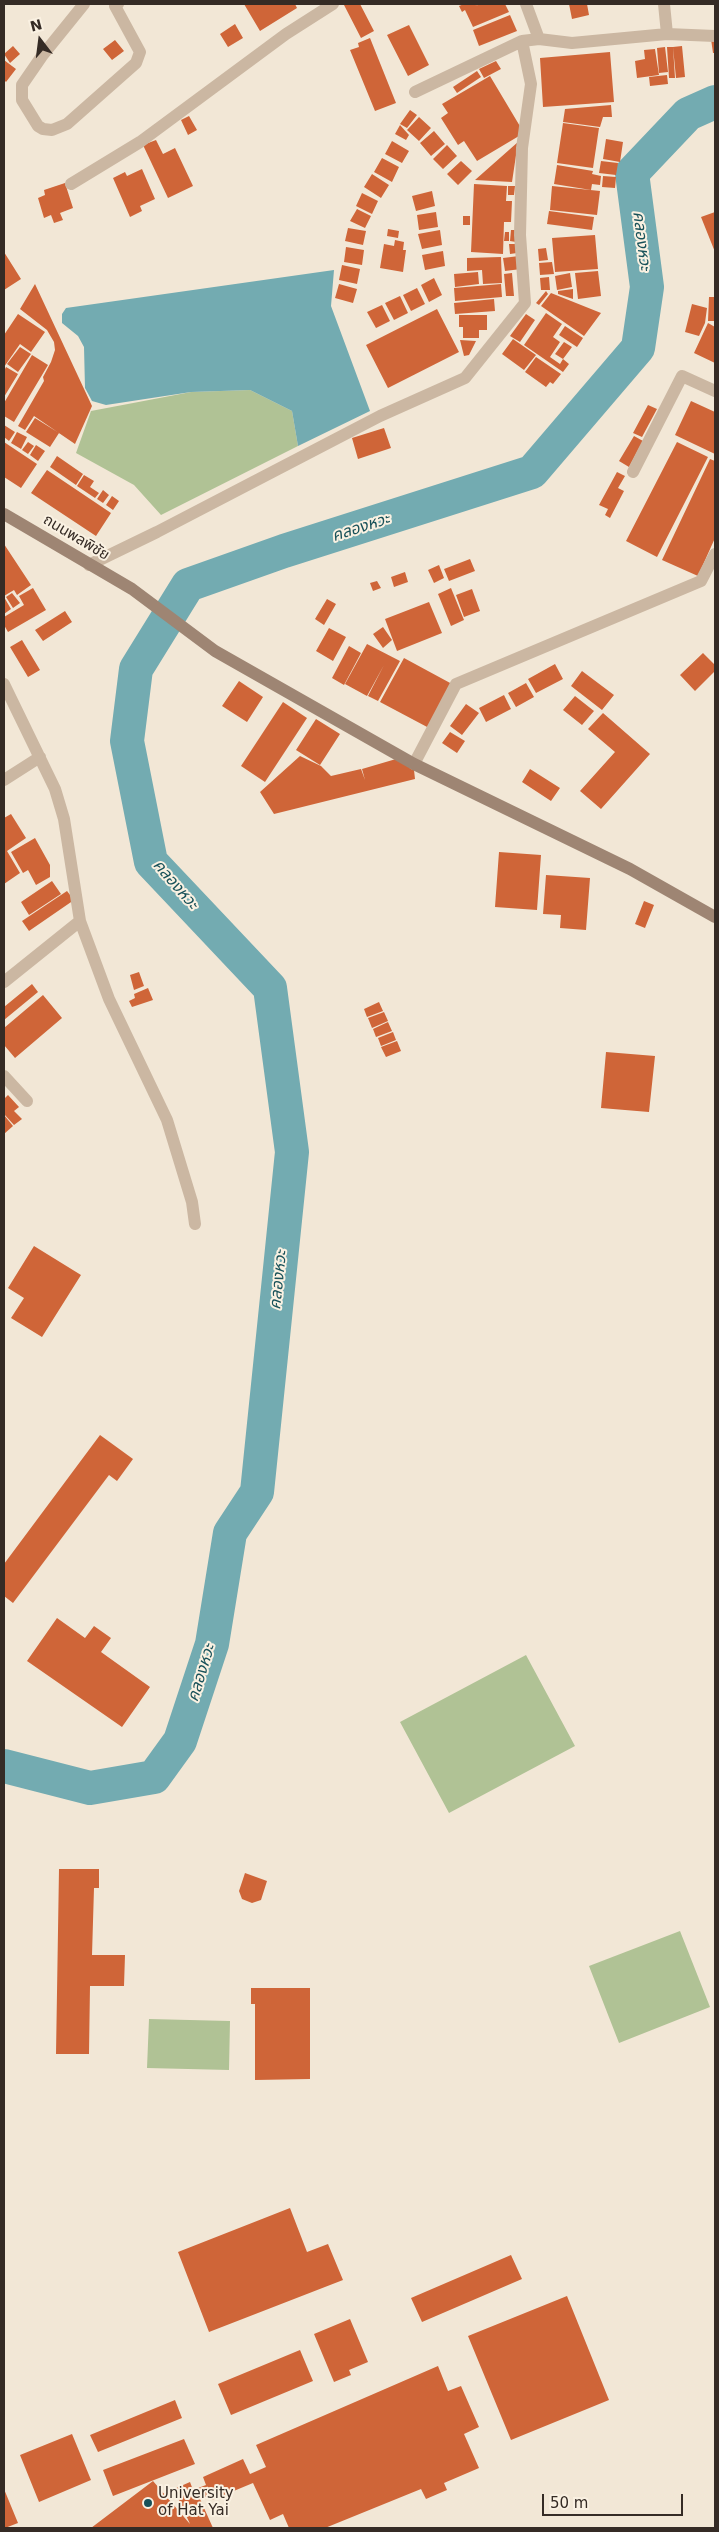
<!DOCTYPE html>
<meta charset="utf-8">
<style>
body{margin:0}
#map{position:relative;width:719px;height:2532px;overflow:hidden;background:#f2e7d6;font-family:"DejaVu Sans",sans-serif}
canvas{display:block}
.frame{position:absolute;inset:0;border:5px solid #352b25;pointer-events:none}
.north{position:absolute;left:15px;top:15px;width:50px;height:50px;-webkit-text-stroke:4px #faf1e2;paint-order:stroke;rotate:345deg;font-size:14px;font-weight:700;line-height:20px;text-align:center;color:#352b25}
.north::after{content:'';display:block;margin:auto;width:18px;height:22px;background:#352b25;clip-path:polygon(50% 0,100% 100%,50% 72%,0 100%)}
.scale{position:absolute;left:542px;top:2494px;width:141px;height:22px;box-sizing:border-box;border:2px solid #352b25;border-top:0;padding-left:6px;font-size:15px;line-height:18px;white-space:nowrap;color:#352b25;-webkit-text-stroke:4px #faf1e2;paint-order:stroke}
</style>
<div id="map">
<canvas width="719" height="2532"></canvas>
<div class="frame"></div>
<div class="north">N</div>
<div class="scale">50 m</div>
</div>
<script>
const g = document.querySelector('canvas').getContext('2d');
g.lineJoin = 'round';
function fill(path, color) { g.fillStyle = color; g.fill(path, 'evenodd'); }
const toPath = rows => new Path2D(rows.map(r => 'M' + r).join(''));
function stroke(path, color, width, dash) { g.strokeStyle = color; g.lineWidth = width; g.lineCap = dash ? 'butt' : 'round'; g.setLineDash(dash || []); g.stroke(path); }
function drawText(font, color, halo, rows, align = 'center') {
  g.font = font + ' "DejaVu Sans","Noto Sans Thai",sans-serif'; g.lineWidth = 4; g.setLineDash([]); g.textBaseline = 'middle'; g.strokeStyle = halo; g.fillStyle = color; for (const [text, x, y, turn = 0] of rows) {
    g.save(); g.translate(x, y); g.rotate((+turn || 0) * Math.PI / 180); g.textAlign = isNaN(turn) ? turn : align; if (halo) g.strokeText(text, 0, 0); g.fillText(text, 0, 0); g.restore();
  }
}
fill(toPath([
 [250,390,292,411,298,446,161,515,134,485,76,453,91,411,191,392],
 [526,1655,575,1746,449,1813,400,1722],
 [680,1931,710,2007,619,2043,589,1966],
 [149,2019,230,2021,229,2070,147,2068]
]), '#b0c295');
fill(toPath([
 [334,270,331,306,370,411,298,446,292,411,250,390,191,392,106,405,92,401,85,388,84,347,78,336,62,323,62,314,66,308]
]), '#73abb1');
stroke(toPath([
 [4,1766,90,1788,154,1777,180,1741,212,1644,230,1533,257,1492,292,1152,270,988,151,862,127,741,136,669,188,585,284,551,532,472,638,348,647,287,632,173,688,114,715,102]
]), '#73abb1', 34);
fill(toPath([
 [244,4,295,4,297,8,260,31],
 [346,4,360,4,374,31,361,38,344,5],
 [464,4,480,4,475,6,481,4,505,4,509,12,473,27,465,10,462,12,459,6],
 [569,4,587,4,589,15,572,19],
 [510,15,517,31,479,46,473,30],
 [235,24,243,38,228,47,220,34],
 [409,25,429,65,408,76,387,35],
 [370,38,396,103,375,111,350,50,359,47,358,43],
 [715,38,715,53,713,53,711,39],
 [115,40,124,51,112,60,103,49],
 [13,46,20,54,10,63,4,54],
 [682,46,685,77,676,78,673,47],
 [665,47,668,72,659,73,657,48],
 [667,47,673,47,675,78,669,78],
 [655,49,659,75,637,78,635,61,645,59,644,50],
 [610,52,614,102,543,107,540,58],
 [4,60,16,69,6,82,4,80],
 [496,61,501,69,484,78,479,69],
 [477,71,481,77,457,93,453,87],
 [667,75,668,84,650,86,649,77],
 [490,76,524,133,477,161,464,141,458,145,441,118,448,113,442,104],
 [611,105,612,117,603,117,600,127,563,122,565,109],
 [410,110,417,115,407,128,400,124],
 [189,116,197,130,188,135,181,120],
 [419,117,431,128,419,141,407,130],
 [563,123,599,128,593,168,557,163],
 [400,125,409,135,406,140,395,134],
 [434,131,445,144,431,156,420,143],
 [606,139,623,142,620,162,603,159],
 [156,140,163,154,175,148,193,186,168,198,143,145],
 [392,141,409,151,402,163,385,154],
 [518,142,512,182,475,180],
 [447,145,457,156,443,169,433,159],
 [382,158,399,167,392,182,374,172],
 [461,161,472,171,458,185,447,174],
 [601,161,618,163,616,175,599,173],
 [557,165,593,171,592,174,601,176,600,185,592,184,591,190,554,184],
 [142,169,155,199,140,206,142,211,130,217,113,178,125,172,127,176],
 [372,174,389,185,381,198,364,187],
 [603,176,616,177,615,188,602,187],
 [65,183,73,208,60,213,63,220,54,223,51,215,44,218,38,198,45,195,44,190],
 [474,184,507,186,506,201,512,201,511,222,504,222,503,254,471,252],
 [508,186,515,186,514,195,508,195],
 [552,186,600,191,597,215,550,210],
 [432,191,435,206,416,211,412,196],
 [362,193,378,201,372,214,356,206],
 [357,209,371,216,365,228,350,221],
 [549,211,594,217,592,230,547,224],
 [436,212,438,227,419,230,417,215],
 [715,212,715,252,701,217],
 [463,216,470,216,470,225,463,225],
 [348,228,366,231,363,245,345,241],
 [388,229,399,231,398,238,387,236],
 [440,230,442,245,422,249,418,234],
 [511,230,516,230,516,242,510,241],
 [505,232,509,232,509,241,504,241],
 [595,235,598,269,555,272,552,238],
 [395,240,404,242,403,250,406,250,403,272,380,268,384,244,394,246],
 [509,244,517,244,517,253,510,254],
 [346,247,364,250,362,265,344,262],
 [546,248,548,260,539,261,538,249],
 [443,251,445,266,425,270,422,255],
 [4,252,21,279,4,290],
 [519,256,521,269,505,271,503,258],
 [501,257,502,283,483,284,482,270,467,271,467,258],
 [552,262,554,274,540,275,539,263],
 [342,265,360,269,357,284,339,280],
 [598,271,601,296,578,299,575,273],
 [478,272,479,284,455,287,454,274],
 [512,273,514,296,506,296,504,274],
 [570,273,572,287,557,290,555,276],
 [549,277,550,290,541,290,540,278],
 [434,278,442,295,429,302,421,285],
 [35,284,92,406,75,444,34,416,25,430,18,426,44,381,43,377,51,362,55,350,54,342,47,330,20,309],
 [339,284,357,289,353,303,335,298],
 [501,284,502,297,455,301,454,288],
 [417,288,425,304,411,311,403,295],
 [573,289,573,299,558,294,558,291],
 [546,291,548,294,539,305,536,303],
 [551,293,601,313,584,336,541,306],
 [400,296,408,313,394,320,385,303],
 [709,297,715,297,715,321,708,321],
 [494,299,495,311,455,314,454,303],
 [692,304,707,308,705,323,699,336,685,332],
 [382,305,390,321,376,328,367,312],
 [437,309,459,352,388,388,366,345],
 [546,313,562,324,553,337,560,342,550,357,560,364,563,359,569,364,563,372,524,345],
 [18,314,45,332,31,352,20,344,4,367,4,335],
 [526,314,535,320,520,342,510,336],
 [459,315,487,315,487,330,479,330,479,338,463,338,463,327,459,327],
 [708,323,715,327,715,363,694,353],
 [565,326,583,338,577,347,559,335],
 [513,339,536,355,524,370,502,354],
 [460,340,476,341,469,355,464,356],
 [564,342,572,347,563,359,555,354],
 [20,347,31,354,18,372,7,364],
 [32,355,48,365,14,422,4,416,4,403],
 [536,357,561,374,553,384,550,382,546,387,525,372],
 [6,367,18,374,4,397,4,371],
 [691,401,715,412,715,454,675,435],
 [648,405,657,409,642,437,633,433],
 [35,418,59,433,50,447,26,432],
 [4,425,15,432,9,441,4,437],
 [384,428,391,448,358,459,352,438],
 [17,432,27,437,21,449,11,443],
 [634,436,643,441,629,467,619,461],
 [4,442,37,464,21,488,4,477],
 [28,442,34,446,28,454,22,450],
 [677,442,708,457,657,557,626,541],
 [36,445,45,451,38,461,30,455],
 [57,456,83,474,76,485,50,467],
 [710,459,715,461,715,538,698,576,662,560],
 [47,470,111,513,96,536,31,493],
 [617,472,625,476,618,488,624,491,610,518,605,515,608,509,599,505],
 [84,475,94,481,90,487,99,493,95,498,77,486],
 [103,490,109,495,103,503,97,499],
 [112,496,119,501,113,510,106,505],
 [4,544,31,585,17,595,14,590,4,596],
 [470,559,475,571,449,581,444,569],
 [439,565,444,578,434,583,428,570],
 [405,572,408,582,394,587,391,577],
 [377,581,381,588,373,591,370,583],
 [33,588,46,610,8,632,4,625,4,617,24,605,19,596],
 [451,588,464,620,451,626,438,594],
 [472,589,480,611,464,617,456,595],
 [12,593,20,603,13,608,6,597],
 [4,597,11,609,4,614],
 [327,599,336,604,324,625,315,619],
 [429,602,442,633,397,651,385,619],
 [65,611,72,622,43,641,35,630],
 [383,627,392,640,383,648,373,634],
 [329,628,346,637,333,661,316,651],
 [22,640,40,670,28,677,10,647],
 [367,644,400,661,378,701,368,696,384,665,367,696,345,684],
 [349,646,361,653,344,685,332,678],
 [703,653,715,665,715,671,695,691,680,675],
 [404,658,452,684,429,728,380,702],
 [555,664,563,679,536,693,528,679],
 [582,671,614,695,602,710,571,686],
 [239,681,263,697,247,722,222,706],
 [526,683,534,697,516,707,508,693],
 [504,695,511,709,486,722,479,708],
 [575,696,594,711,582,725,563,710],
 [283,702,307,718,265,782,241,766],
 [466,704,479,713,462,735,450,726],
 [603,713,650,754,601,809,580,791,615,752,588,729],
 [316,719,340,734,320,765,296,750],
 [450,732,465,741,457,753,442,743],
 [300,756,321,766,331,776,361,769,365,780,362,769,396,759,414,770,415,779,274,814,260,792],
 [530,769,560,788,551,801,522,782],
 [11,814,26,838,7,851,20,873,4,884,4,818],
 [35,838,50,865,50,877,36,885,28,870,23,873,11,852],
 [499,852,541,855,537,910,495,907],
 [546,875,590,878,586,930,560,928,561,915,543,914],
 [52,881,61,894,29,915,21,902],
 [67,891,74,900,29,931,22,921],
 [644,901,654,905,645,928,635,924],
 [139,972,144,986,134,990,130,975],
 [32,984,38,992,4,1020,4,1007],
 [148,988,153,1000,132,1007,129,1001,135,998,134,994],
 [43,995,62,1018,15,1058,4,1045,4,1028],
 [379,1002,383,1011,367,1017,364,1009],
 [384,1012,388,1021,372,1028,368,1018],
 [388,1022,392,1031,376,1037,373,1029],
 [393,1032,396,1040,381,1046,378,1038],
 [397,1041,401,1051,386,1057,381,1047],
 [606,1052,655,1056,649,1112,601,1108],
 [8,1095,19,1107,14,1111,22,1119,14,1125,4,1114,4,1099],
 [4,1115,13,1126,4,1134],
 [34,1246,81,1275,42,1337,11,1318,24,1298,8,1288],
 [100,1435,133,1459,117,1481,109,1475,13,1603,4,1596,4,1564],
 [57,1618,85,1638,94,1626,111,1638,101,1652,150,1687,122,1727,27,1661],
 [59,1869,99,1869,99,1888,94,1888,92,1955,125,1955,124,1986,90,1986,89,2054,56,2054],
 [245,1873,267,1881,261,1900,252,1903,242,1899,239,1891],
 [251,1988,310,1988,310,2079,255,2080,255,2004,251,2004],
 [290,2208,307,2252,328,2244,343,2280,209,2332,178,2252],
 [511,2255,522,2279,422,2322,411,2298],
 [567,2296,609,2400,511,2440,468,2336],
 [350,2319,368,2362,349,2370,351,2375,334,2382,314,2334],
 [300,2350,313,2381,231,2415,218,2384],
 [438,2366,448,2391,461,2386,479,2427,464,2434,479,2468,444,2483,447,2490,426,2499,421,2489,325,2528,289,2528,283,2514,270,2520,253,2483,212,2500,210,2495,200,2499,213,2528,91,2528,153,2481,190,2524,174,2489,190,2482,193,2490,206,2485,203,2477,243,2459,250,2474,266,2467,256,2445],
 [175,2400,182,2418,98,2452,90,2435],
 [72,2434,91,2480,39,2502,20,2455],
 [184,2439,195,2464,113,2496,103,2470],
 [4,2489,18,2523,5,2528,4,2528]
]), '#cf6538');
stroke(toPath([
 [84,4,42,56,22,85,22,100,38,126,43,129,52,130,67,124,136,63,140,52,115,6,118,4],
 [526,4,539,39],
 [664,4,667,34],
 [415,92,522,41],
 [71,184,140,142,286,34,333,4],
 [633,472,682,376,715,391],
 [89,565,157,532,380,416,465,378,525,303,520,235,522,148,531,84,522,41,539,39,572,43,667,34,715,36],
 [4,684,55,789,64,819,80,921,109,999,167,1120,192,1202,195,1224],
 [414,764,456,684,701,581,715,554],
 [4,780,40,757],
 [4,982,80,921],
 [4,1076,27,1101]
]), '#cbb7a2', 12);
stroke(toPath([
 [4,514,132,589,215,651,414,764,630,869,715,917]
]), '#9e8573', 12);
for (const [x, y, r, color] of [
 [148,2503,5,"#185159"]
]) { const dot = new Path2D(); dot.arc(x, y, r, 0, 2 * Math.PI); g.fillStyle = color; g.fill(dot); stroke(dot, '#faf1e2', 2); }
drawText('15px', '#352b25', '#faf1e2', [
 ["ถนนพลพิชัย",76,538,31]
]);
drawText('15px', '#352b25', '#faf1e2', [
 ["University",158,2494],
 ["of Hat Yai",158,2511]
], 'left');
drawText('italic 16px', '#185159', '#faf1e2', [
 ["คลองหวะ",641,241,83],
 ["คลองหวะ",361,528,-18],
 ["คลองหวะ",175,885,49],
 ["คลองหวะ",279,1280,-84],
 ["คลองหวะ",202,1673,-73]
]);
</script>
